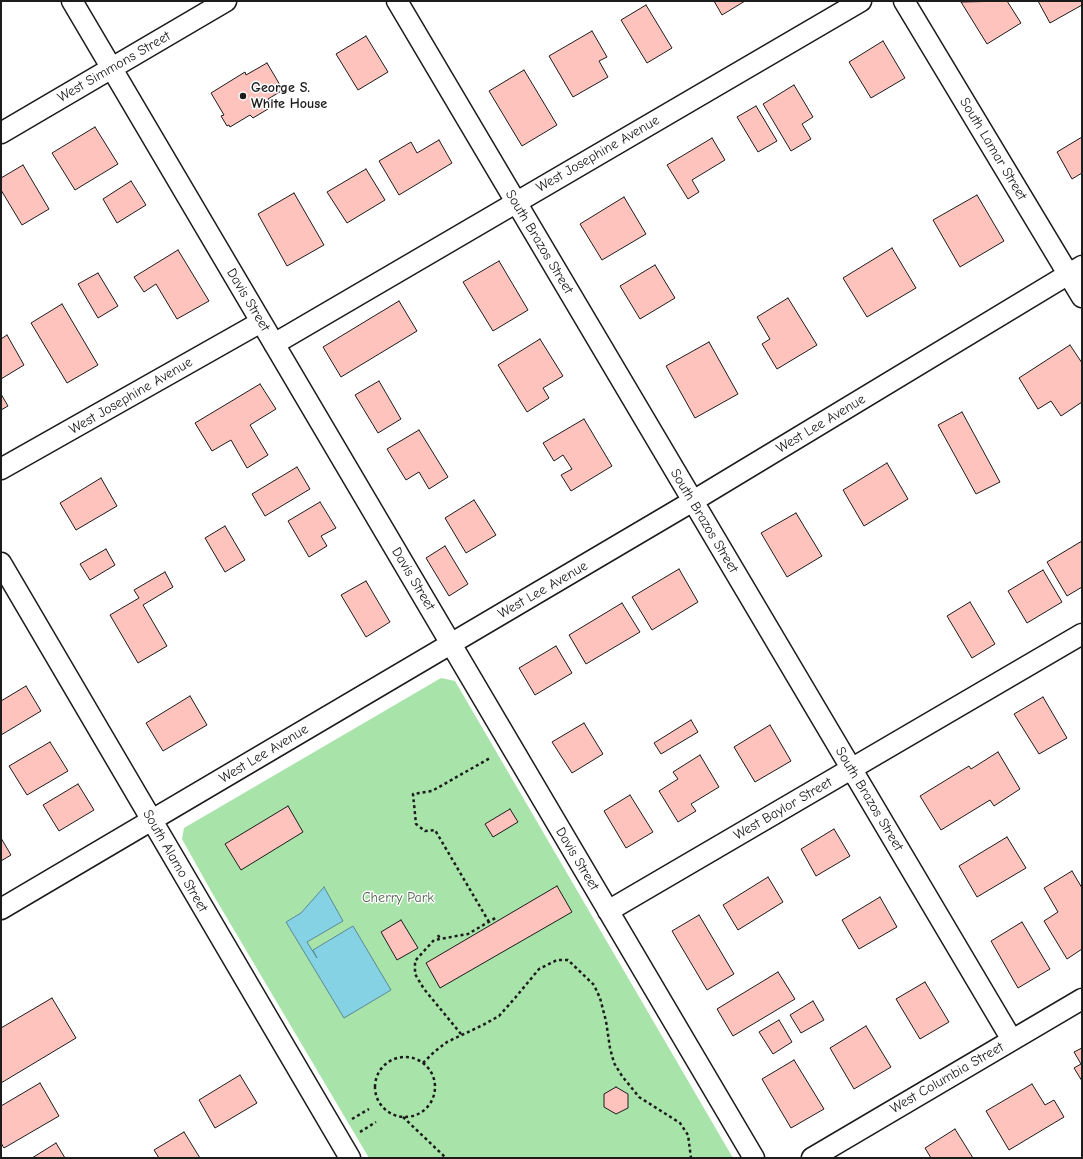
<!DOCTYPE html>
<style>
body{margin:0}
#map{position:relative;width:1083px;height:1159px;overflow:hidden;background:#fff;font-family:"Comic Neue",sans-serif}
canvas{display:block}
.frame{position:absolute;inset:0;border:2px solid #1c1c1c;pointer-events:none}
</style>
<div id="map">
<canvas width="1083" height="1159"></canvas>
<div class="frame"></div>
</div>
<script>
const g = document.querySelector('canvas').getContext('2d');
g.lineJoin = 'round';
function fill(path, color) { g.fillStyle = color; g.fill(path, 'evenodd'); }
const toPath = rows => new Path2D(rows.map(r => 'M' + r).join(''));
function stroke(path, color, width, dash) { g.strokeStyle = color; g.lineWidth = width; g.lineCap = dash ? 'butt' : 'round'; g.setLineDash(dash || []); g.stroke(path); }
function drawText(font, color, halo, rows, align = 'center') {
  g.font = font + ' "Comic Neue",sans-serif'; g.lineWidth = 3; g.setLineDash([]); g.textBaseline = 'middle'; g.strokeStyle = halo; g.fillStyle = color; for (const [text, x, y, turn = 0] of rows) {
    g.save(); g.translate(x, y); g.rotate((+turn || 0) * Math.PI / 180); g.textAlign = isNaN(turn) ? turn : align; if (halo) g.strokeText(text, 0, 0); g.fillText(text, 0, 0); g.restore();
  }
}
fill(toPath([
 [441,678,455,681,733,1158,369,1158,211,891,182,839,184,828]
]), '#a8e3a9');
const water = toPath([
 [324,887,343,921,307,942,317,958,313,950,353,926,391,990,344,1018,286,922,301,913,324,887]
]);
fill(water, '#85d2e4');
stroke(water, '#5b8994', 1);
const building = toPath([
 [714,1,745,1,722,15,714,1],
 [1007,1,1021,23,987,44,961,2,1007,1],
 [1038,1,1082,1,1082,5,1050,23,1038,1],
 [646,5,672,48,647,63,621,20,646,5],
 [592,31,607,57,599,61,608,77,573,97,549,56,592,31],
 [366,36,388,72,358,90,336,54,366,36],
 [883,41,905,78,871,98,849,62,883,41],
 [267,63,283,90,268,99,273,106,253,118,250,115,230,127,229,125,227,126,221,116,224,115,211,93,245,72,246,75,267,63],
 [524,70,557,125,522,146,489,91,524,70],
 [794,85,813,117,802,124,811,139,791,151,763,104,794,85],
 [756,106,777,141,758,152,737,117,756,106],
 [95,127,118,164,75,190,52,153,95,127],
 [1082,137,1082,173,1072,179,1057,152,1082,137],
 [712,138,725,160,692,180,699,192,688,199,667,165,712,138],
 [439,140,452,163,399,195,379,161,411,142,417,153,439,140],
 [23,165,49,209,22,225,1,190,1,178,23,165],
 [366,169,385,200,347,223,327,192,366,169],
 [131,181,146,205,117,223,103,199,131,181],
 [294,193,324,245,287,266,258,214,294,193],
 [977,195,1004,241,960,267,933,220,977,195],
 [624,197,646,234,602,260,580,224,624,197],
 [892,248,916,288,867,317,843,278,892,248],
 [178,250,209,301,177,319,156,284,144,292,134,277,178,250],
 [499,261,528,310,493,331,463,282,499,261],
 [655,265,675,298,640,319,620,286,655,265],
 [98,273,118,306,98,318,78,284,98,273],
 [788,298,817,345,777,369,762,344,770,339,757,317,788,298],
 [399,301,417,331,341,377,323,347,399,301],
 [62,304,98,365,67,383,31,323,62,304],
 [7,335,24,365,1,379,1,339,7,335],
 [540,339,563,376,543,388,549,398,527,412,498,365,540,339],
 [709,342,738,394,695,418,666,366,709,342],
 [1070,345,1082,363,1082,402,1061,416,1051,401,1038,409,1019,378,1070,345],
 [379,381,401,419,378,433,355,395,379,381],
 [260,384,276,409,250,425,268,455,247,468,231,440,212,451,195,423,260,384],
 [1,394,8,406,1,410,1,394],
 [962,412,1000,482,976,494,938,425,962,412],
 [584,419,612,466,571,491,561,475,572,469,563,455,554,461,543,443,584,419],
 [419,430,448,477,429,489,419,472,406,480,387,449,419,430],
 [887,463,908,499,864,526,843,490,887,463],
 [297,467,310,489,265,516,252,494,297,467],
 [101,478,117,506,76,530,60,503,101,478],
 [474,500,496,535,466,553,445,518,474,500],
 [320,502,336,528,321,536,327,546,309,557,288,521,320,502],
 [796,513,822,556,787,577,761,533,796,513],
 [225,526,245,560,225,572,205,538,225,526],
 [1082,541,1082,587,1067,596,1047,562,1082,541],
 [445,546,468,584,449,596,426,558,445,546],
 [106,549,115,565,90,580,80,564,106,549],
 [679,569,698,602,652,630,632,597,679,569],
 [1043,570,1062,602,1027,623,1008,591,1043,570],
 [165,572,173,587,143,605,167,646,138,663,110,615,139,598,134,590,165,572],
 [366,581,390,622,366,637,341,595,366,581],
 [970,602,995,644,972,658,947,616,970,602],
 [622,603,640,632,586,664,569,635,622,603],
 [556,646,572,673,535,695,519,668,556,646],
 [26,686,41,711,1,735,1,701,26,686],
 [190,696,207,725,163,751,146,723,190,696],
 [1043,697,1067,738,1039,754,1014,714,1043,697],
 [691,720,698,732,661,754,654,743,691,720],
 [584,723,603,754,572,773,552,742,584,723],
 [770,725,791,761,755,782,734,747,770,725],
 [50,742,68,771,27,795,9,766,50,742],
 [998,752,1020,789,994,806,990,800,941,830,920,796,969,766,971,769,998,752],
 [700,755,719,787,691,804,696,811,678,822,659,791,678,779,673,772,700,755],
 [78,784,94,810,59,831,43,805,78,784],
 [630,795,653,832,626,848,604,811,630,795],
 [288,806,303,832,241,870,225,844,288,806],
 [510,809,518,822,493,837,485,824,510,809],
 [834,829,850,856,816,876,801,849,834,829],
 [1007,837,1026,868,977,897,959,866,1007,837],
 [1,838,11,855,1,861,1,838],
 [1072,871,1082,888,1082,949,1067,959,1044,921,1058,912,1044,888,1072,871],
 [768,877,783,902,738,930,723,905,768,877],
 [557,886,572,912,440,988,426,963,557,886],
 [880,897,897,927,859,949,842,920,880,897],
 [699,915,734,974,707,990,672,931,699,915],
 [401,920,418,948,397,960,381,932,401,920],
 [1022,922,1050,969,1018,988,991,941,1022,922],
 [778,972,795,999,733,1036,717,1009,778,972],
 [925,982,949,1022,920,1039,896,999,925,982],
 [52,998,76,1038,1,1083,1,1028,52,998],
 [813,1001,824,1020,801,1033,790,1015,813,1001],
 [779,1020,792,1042,773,1054,759,1032,779,1020],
 [866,1026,891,1067,854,1089,830,1048,866,1026],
 [1082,1048,1082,1081,1074,1068,1081,1064,1074,1052,1082,1048],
 [794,1060,824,1109,791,1128,762,1079,794,1060],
 [240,1075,257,1103,215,1128,199,1100,240,1075],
 [40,1083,59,1116,4,1148,1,1143,1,1106,40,1083],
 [1032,1084,1045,1105,1054,1100,1064,1117,1009,1150,986,1111,1032,1084],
 [616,1087,628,1094,628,1108,616,1114,604,1107,604,1094,616,1087],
 [955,1129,973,1158,931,1158,925,1148,955,1129],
 [184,1132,200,1158,159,1158,154,1150,184,1132],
 [56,1143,65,1158,32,1158,56,1143]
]);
fill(building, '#ffc3bd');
stroke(building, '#1c1c1c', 1);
const minor = toPath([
 [72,1,754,1158],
 [397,1,1012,1040],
 [904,1,1082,297],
 [1,133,226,1],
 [274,344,861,1],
 [1,469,261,322],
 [1,563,350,1158],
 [1,909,693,501,1082,266],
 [608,911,1082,634],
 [812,1158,1082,999]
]);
stroke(minor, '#1c1c1c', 23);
stroke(toPath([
 [489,922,435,830,425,831,416,824,413,794,432,791,490,758],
 [438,935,440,939],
 [461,1034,424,989,415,974,415,961,434,940,468,934,497,917],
 '375 1087a30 30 0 1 1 60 0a30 30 0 1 1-60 0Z',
 [423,1063,434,1052,447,1042,483,1025,499,1016,515,998,539,969,557,960,568,960,594,985,600,998,606,1021,610,1048,614,1063,622,1076,639,1097,680,1123,688,1135,691,1158],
 [403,1117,446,1158],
 [352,1119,369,1109],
 [360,1132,376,1122]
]), '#1c1c1c', 2.5, [3, 3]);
stroke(minor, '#fff', 20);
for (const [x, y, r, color] of [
 [243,96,4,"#1c1c1c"]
]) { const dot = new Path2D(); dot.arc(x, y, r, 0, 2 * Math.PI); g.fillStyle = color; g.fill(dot); stroke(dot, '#fff', 1.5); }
drawText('14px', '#1c1c1c', '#fff', [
 ["West Simmons Street",114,67,-30],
 ["South Lamar Street",993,149,59],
 ["West Josephine Avenue",598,154,-30],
 ["South Brazos Street",539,242,59],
 ["Davis Street",248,300,59],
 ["West Josephine Avenue",131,396,-30],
 ["West Lee Avenue",821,424,-31],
 ["South Brazos Street",704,521,59],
 ["Davis Street",413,579,59],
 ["West Lee Avenue",543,590,-30],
 ["West Lee Avenue",264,754,-31],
 ["South Brazos Street",869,799,59],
 ["West Baylor Street",783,809,-30],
 ["Davis Street",577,859,59],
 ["South Alamo Street",175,861,60],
 ["West Columbia Street",947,1078,-30]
]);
drawText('bold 14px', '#1c1c1c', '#fff', [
 ["George S.",251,88],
 ["White House",251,104]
], 'left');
drawText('14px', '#4d624d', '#fff', [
 ["Cherry Park",398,898]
]);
</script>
